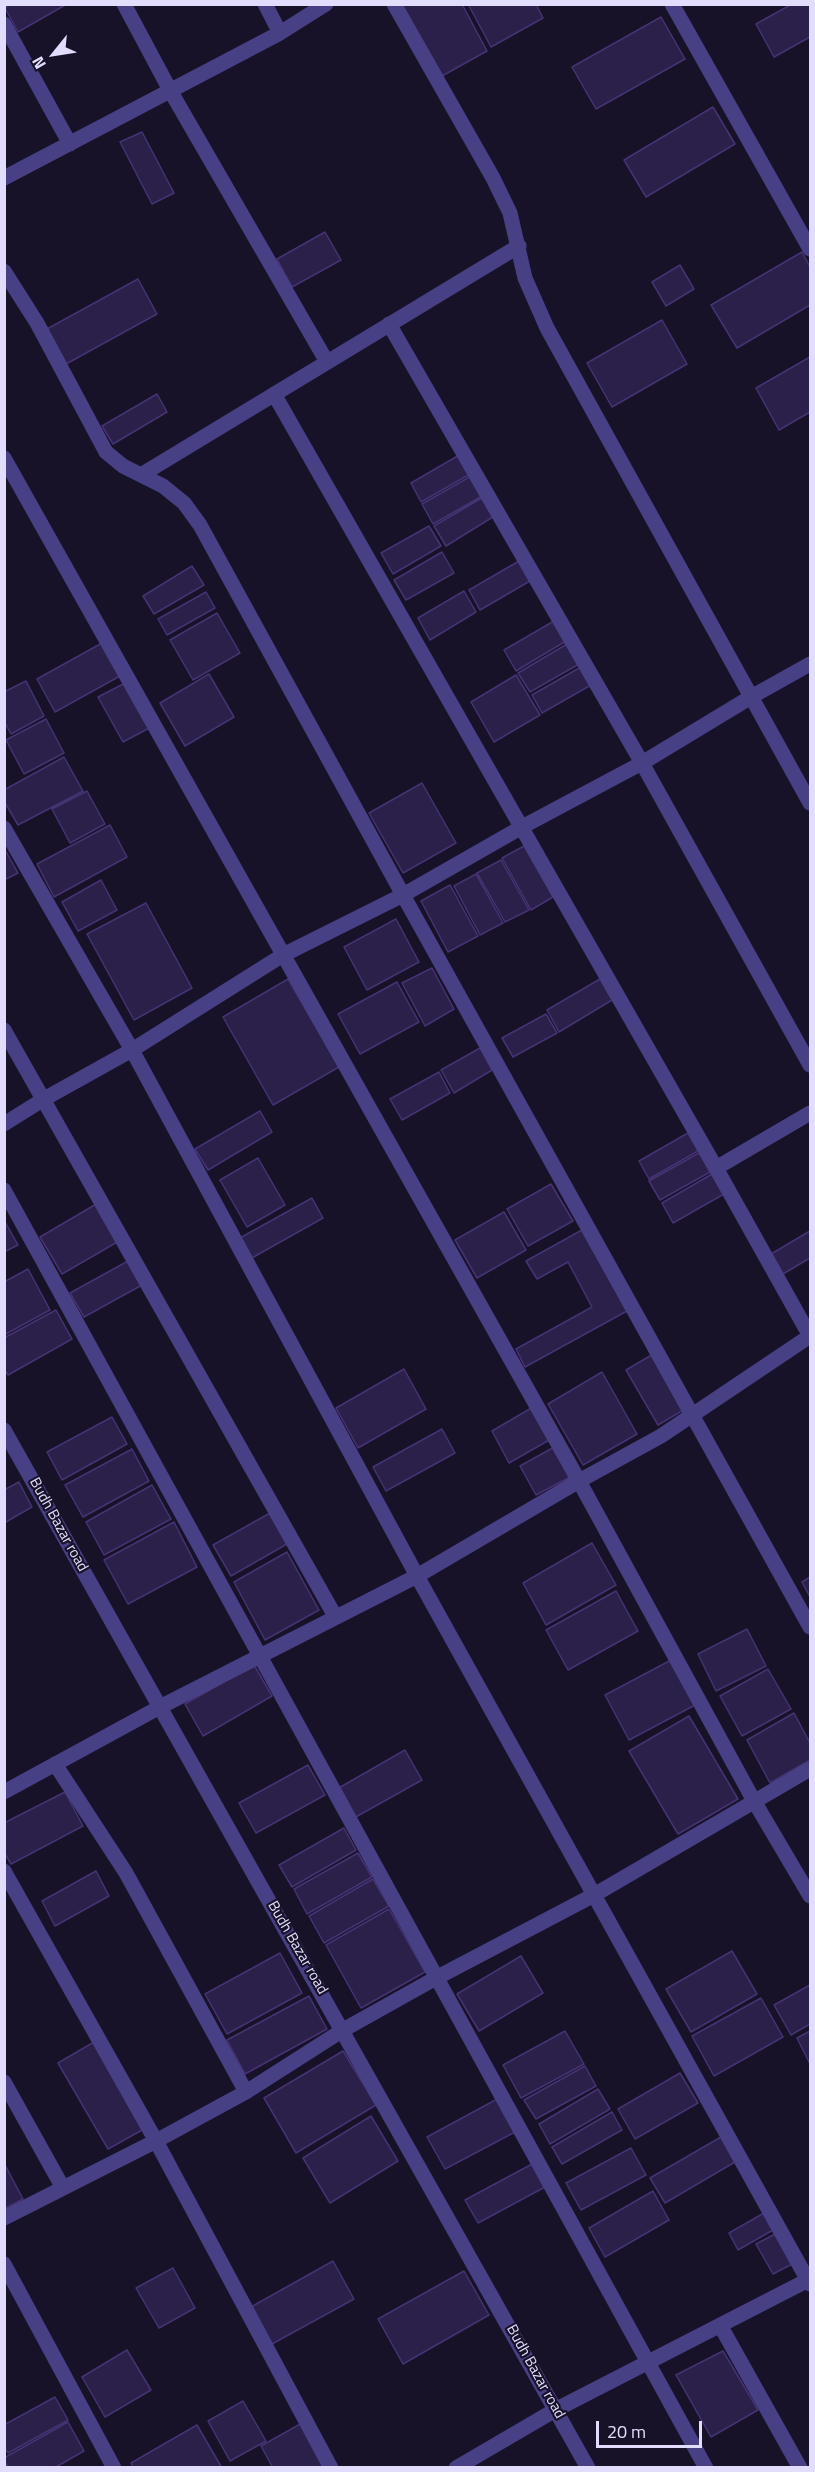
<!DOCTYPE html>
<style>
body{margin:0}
#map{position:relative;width:815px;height:2472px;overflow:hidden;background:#181229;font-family:"Titillium Web",sans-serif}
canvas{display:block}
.frame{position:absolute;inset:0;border:6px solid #e3ddfd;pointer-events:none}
.north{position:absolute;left:24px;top:24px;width:60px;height:60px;-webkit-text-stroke:4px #181229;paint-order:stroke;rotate:240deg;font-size:16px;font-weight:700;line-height:24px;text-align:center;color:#e3ddfd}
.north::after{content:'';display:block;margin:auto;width:21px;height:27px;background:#e3ddfd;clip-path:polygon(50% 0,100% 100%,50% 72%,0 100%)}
.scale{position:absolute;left:596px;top:2421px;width:106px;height:27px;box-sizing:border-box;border:3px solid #e3ddfd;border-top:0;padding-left:8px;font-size:18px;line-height:21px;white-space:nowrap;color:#e3ddfd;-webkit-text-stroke:4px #181229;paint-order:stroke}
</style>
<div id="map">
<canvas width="815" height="2472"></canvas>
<div class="frame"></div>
<div class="north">N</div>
<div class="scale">20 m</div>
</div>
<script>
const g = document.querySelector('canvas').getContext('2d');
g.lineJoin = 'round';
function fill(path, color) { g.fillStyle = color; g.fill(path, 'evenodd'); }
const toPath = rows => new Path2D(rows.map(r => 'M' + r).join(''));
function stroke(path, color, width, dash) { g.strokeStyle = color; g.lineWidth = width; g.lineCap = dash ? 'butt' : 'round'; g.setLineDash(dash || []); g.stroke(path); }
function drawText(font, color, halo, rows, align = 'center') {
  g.font = font + ' "Titillium Web",sans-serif'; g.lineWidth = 4.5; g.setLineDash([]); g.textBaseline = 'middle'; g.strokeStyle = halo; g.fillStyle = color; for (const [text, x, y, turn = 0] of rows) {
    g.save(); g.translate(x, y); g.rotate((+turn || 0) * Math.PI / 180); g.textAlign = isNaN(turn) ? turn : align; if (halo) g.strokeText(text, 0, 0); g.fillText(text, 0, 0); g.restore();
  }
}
const building = toPath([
 [11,4,67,4,18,32,5,8,11,4],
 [402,4,462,4,487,51,442,76,402,4],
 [468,4,536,4,543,18,491,47,468,4],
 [792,4,810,4,810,37,774,57,756,24,792,4],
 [661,17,685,59,596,109,572,67,661,17],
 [713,107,735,144,646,197,624,160,713,107],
 [142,132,174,193,152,204,120,142,142,132],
 [325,232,341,260,292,287,277,259,325,232],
 [802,252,810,267,810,305,737,348,711,305,802,252],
 [680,265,694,289,666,306,652,282,680,265],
 [138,279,157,314,66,364,47,329,138,279],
 [662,320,687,364,612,407,587,363,662,320],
 [810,357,810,412,779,430,756,388,810,357],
 [157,394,167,412,113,444,102,426,157,394],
 [461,454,472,473,421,502,411,483,461,454],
 [473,475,484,495,433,524,422,504,473,475],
 [485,496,496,515,446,546,434,526,485,496],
 [429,526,441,546,393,574,381,553,429,526],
 [442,552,454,573,406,600,394,580,442,552],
 [519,561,530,581,480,610,469,590,519,561],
 [192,566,204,585,154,614,143,596,192,566],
 [464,591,476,612,430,640,418,618,464,591],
 [206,592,215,608,167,635,158,619,206,592],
 [217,613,240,653,193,680,170,640,217,613],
 [554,621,566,641,516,671,504,650,554,621],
 [102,643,120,676,55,712,37,679,102,643],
 [567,644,579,664,530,692,518,673,567,644],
 [581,667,591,685,542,713,532,695,581,667],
 [209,674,234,717,185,746,160,703,209,674],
 [516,675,540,715,494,742,471,702,516,675],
 [26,681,44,716,11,734,4,721,4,692,26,681],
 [129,681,153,726,123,742,98,697,129,681],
 [46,719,64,753,24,774,6,740,46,719],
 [64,757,83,791,18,825,4,801,4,790,64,757],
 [422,783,456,843,403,873,369,813,422,783],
 [87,791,105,824,70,843,52,809,87,791],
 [110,825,127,857,54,897,37,864,110,825],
 [524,846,553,897,531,910,502,858,524,846],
 [4,848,18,873,4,880,4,848],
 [501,860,529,910,505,922,477,873,501,860],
 [476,874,503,923,480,935,454,886,476,874],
 [101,880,117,910,78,931,62,902,101,880],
 [450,885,478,936,448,952,421,901,450,885],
 [146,903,192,988,134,1020,87,934,146,903],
 [396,919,419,962,367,990,344,947,396,919],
 [432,968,454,1009,425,1026,402,983,432,968],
 [288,979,339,1067,273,1105,223,1017,288,979],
 [600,979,612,1000,559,1032,547,1010,600,979],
 [397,982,419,1022,360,1054,338,1014,397,982],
 [546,1014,557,1033,513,1057,502,1038,546,1014],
 [480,1048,492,1070,454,1093,441,1070,480,1048],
 [439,1072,450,1093,402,1120,390,1099,439,1072],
 [260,1111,272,1132,208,1170,195,1149,260,1111],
 [688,1133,698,1151,649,1179,639,1161,688,1133],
 [699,1153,710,1172,660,1200,649,1181,699,1153],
 [258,1158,285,1205,247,1227,220,1180,258,1158],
 [712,1174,724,1194,673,1223,662,1203,712,1174],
 [551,1184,573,1221,528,1246,507,1209,551,1184],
 [312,1198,323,1218,250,1259,238,1239,312,1198],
 [98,1203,119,1241,62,1274,40,1237,98,1203],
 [504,1212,526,1250,477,1278,455,1240,504,1212],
 [4,1220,18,1245,4,1252,4,1220],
 [582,1230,627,1311,525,1367,516,1349,592,1307,568,1262,537,1279,526,1261,582,1230],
 [810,1231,810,1258,783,1274,771,1254,810,1231],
 [128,1261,142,1285,84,1317,70,1293,128,1261],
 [28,1269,50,1310,4,1335,4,1282,28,1269],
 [56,1310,72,1339,8,1375,4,1369,4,1338,56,1310],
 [655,1353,687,1408,658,1425,626,1370,655,1353],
 [404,1369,426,1409,358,1448,336,1408,404,1369],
 [602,1372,637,1434,583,1465,548,1404,602,1372],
 [533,1407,551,1439,509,1463,492,1431,533,1407],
 [112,1417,127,1444,62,1480,47,1452,112,1417],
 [442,1429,455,1453,386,1491,373,1467,442,1429],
 [556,1446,572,1476,536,1495,520,1466,556,1446],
 [132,1449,149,1481,83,1517,65,1485,132,1449],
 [19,1482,32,1507,4,1523,4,1490,19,1482],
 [152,1485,171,1519,104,1555,86,1522,152,1485],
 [270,1513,287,1544,231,1576,213,1545,270,1513],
 [174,1522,197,1567,128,1604,104,1560,174,1522],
 [592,1543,616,1585,546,1625,523,1583,592,1543],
 [287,1552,319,1610,265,1640,234,1582,287,1552],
 [810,1577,810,1597,802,1582,810,1577],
 [616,1591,638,1631,568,1670,546,1630,616,1591],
 [747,1629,766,1666,716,1691,698,1654,747,1629],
 [673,1659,697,1704,629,1740,605,1695,673,1659],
 [254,1665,272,1696,203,1736,185,1704,254,1665],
 [768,1669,791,1709,742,1736,720,1696,768,1669],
 [794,1713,810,1743,810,1760,770,1783,747,1740,794,1713],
 [689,1716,738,1799,678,1834,629,1751,689,1716],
 [405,1750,422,1780,354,1818,337,1789,405,1750],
 [308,1765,325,1795,256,1833,239,1803,308,1765],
 [65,1792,83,1826,11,1864,4,1852,4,1823,65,1792],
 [344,1828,356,1850,292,1887,279,1865,344,1828],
 [358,1853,372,1877,307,1914,294,1889,358,1853],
 [96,1871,109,1896,55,1926,42,1901,96,1871],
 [373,1879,389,1906,324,1943,309,1916,373,1879],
 [389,1909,425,1972,361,2008,326,1945,389,1909],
 [732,1951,757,1994,691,2032,666,1989,732,1951],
 [280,1953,302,1993,227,2034,205,1994,280,1953],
 [521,1956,543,1993,479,2031,457,1994,521,1956],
 [810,1985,810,2024,791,2035,774,2005,810,1985],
 [309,1996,327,2029,245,2074,227,2040,309,1996],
 [761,1998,783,2037,714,2076,692,2036,761,1998],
 [565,2031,584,2064,521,2098,503,2065,565,2031],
 [810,2031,810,2064,797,2038,810,2031],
 [94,2042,144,2129,108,2149,58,2063,94,2042],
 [343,2051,376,2105,296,2153,264,2098,343,2051],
 [585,2066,596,2086,536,2119,524,2100,585,2066],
 [680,2073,698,2103,635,2139,618,2109,680,2073],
 [598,2089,610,2109,550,2144,539,2124,598,2089],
 [499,2098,517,2131,445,2169,427,2137,499,2098],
 [612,2112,622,2130,562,2164,552,2147,612,2112],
 [371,2116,398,2161,330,2203,303,2158,371,2116],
 [721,2137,735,2162,665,2203,650,2178,721,2137],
 [631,2148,646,2175,581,2210,566,2183,631,2148],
 [4,2163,23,2199,4,2209,4,2163],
 [532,2164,545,2187,478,2223,465,2200,532,2164],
 [653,2191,669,2220,605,2257,589,2228,653,2191],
 [764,2213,773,2230,738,2250,729,2233,764,2213],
 [779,2232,796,2262,773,2274,756,2244,779,2232],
 [333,2261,354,2299,272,2344,251,2307,333,2261],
 [173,2268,195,2308,159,2328,136,2288,173,2268],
 [464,2271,489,2315,403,2364,378,2319,464,2271],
 [127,2350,151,2390,105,2417,82,2377,127,2350],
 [723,2351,758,2410,711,2437,676,2375,723,2351],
 [55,2397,68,2420,8,2453,4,2446,4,2425,55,2397],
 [243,2401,266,2441,230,2461,208,2421,243,2401],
 [68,2422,84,2451,54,2468,8,2468,4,2458,68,2422],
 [302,2423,327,2468,273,2468,261,2446,302,2423],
 [197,2425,222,2468,133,2468,131,2463,197,2425]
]);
fill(building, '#2b2049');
stroke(building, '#453374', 1.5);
stroke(toPath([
 [124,4,171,92,327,362],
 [265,4,280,33],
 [394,4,493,178,510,213,525,278,547,328,810,803],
 [672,4,810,249],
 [4,24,70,144],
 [4,178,280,33,326,4],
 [4,271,37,323,106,452,123,466,163,486,184,503,200,525,403,895,810,1627],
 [389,324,642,763,810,1065],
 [274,394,716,1168],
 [4,458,579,1481,754,1801,810,1896],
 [141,475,519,246],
 [4,828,132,1050,417,1576,810,2284],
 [4,1030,335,1616],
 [4,1124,44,1099,132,1050,283,955,403,895,522,827,642,763,751,697,810,664],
 [4,1190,706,2468],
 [4,1430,588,2468],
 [55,1764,126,1873,246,2092],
 [4,1792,160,1707,417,1576,579,1481,661,1436,810,1336,716,1168,810,1113],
 [4,1871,156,2141,331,2468],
 [4,2082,63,2188],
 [4,2218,156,2141,246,2092,343,2030,436,1978,594,1895,810,1769],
 [4,2264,114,2468],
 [720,2325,800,2468],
 [456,2468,557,2409,810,2279]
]), '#484085', 15);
drawText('15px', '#e3ddfd', '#181229', [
 ["Budh Bazar road",58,1525,61],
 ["Budh Bazar road",297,1948,60],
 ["Budh Bazar road",535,2372,61]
]);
</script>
